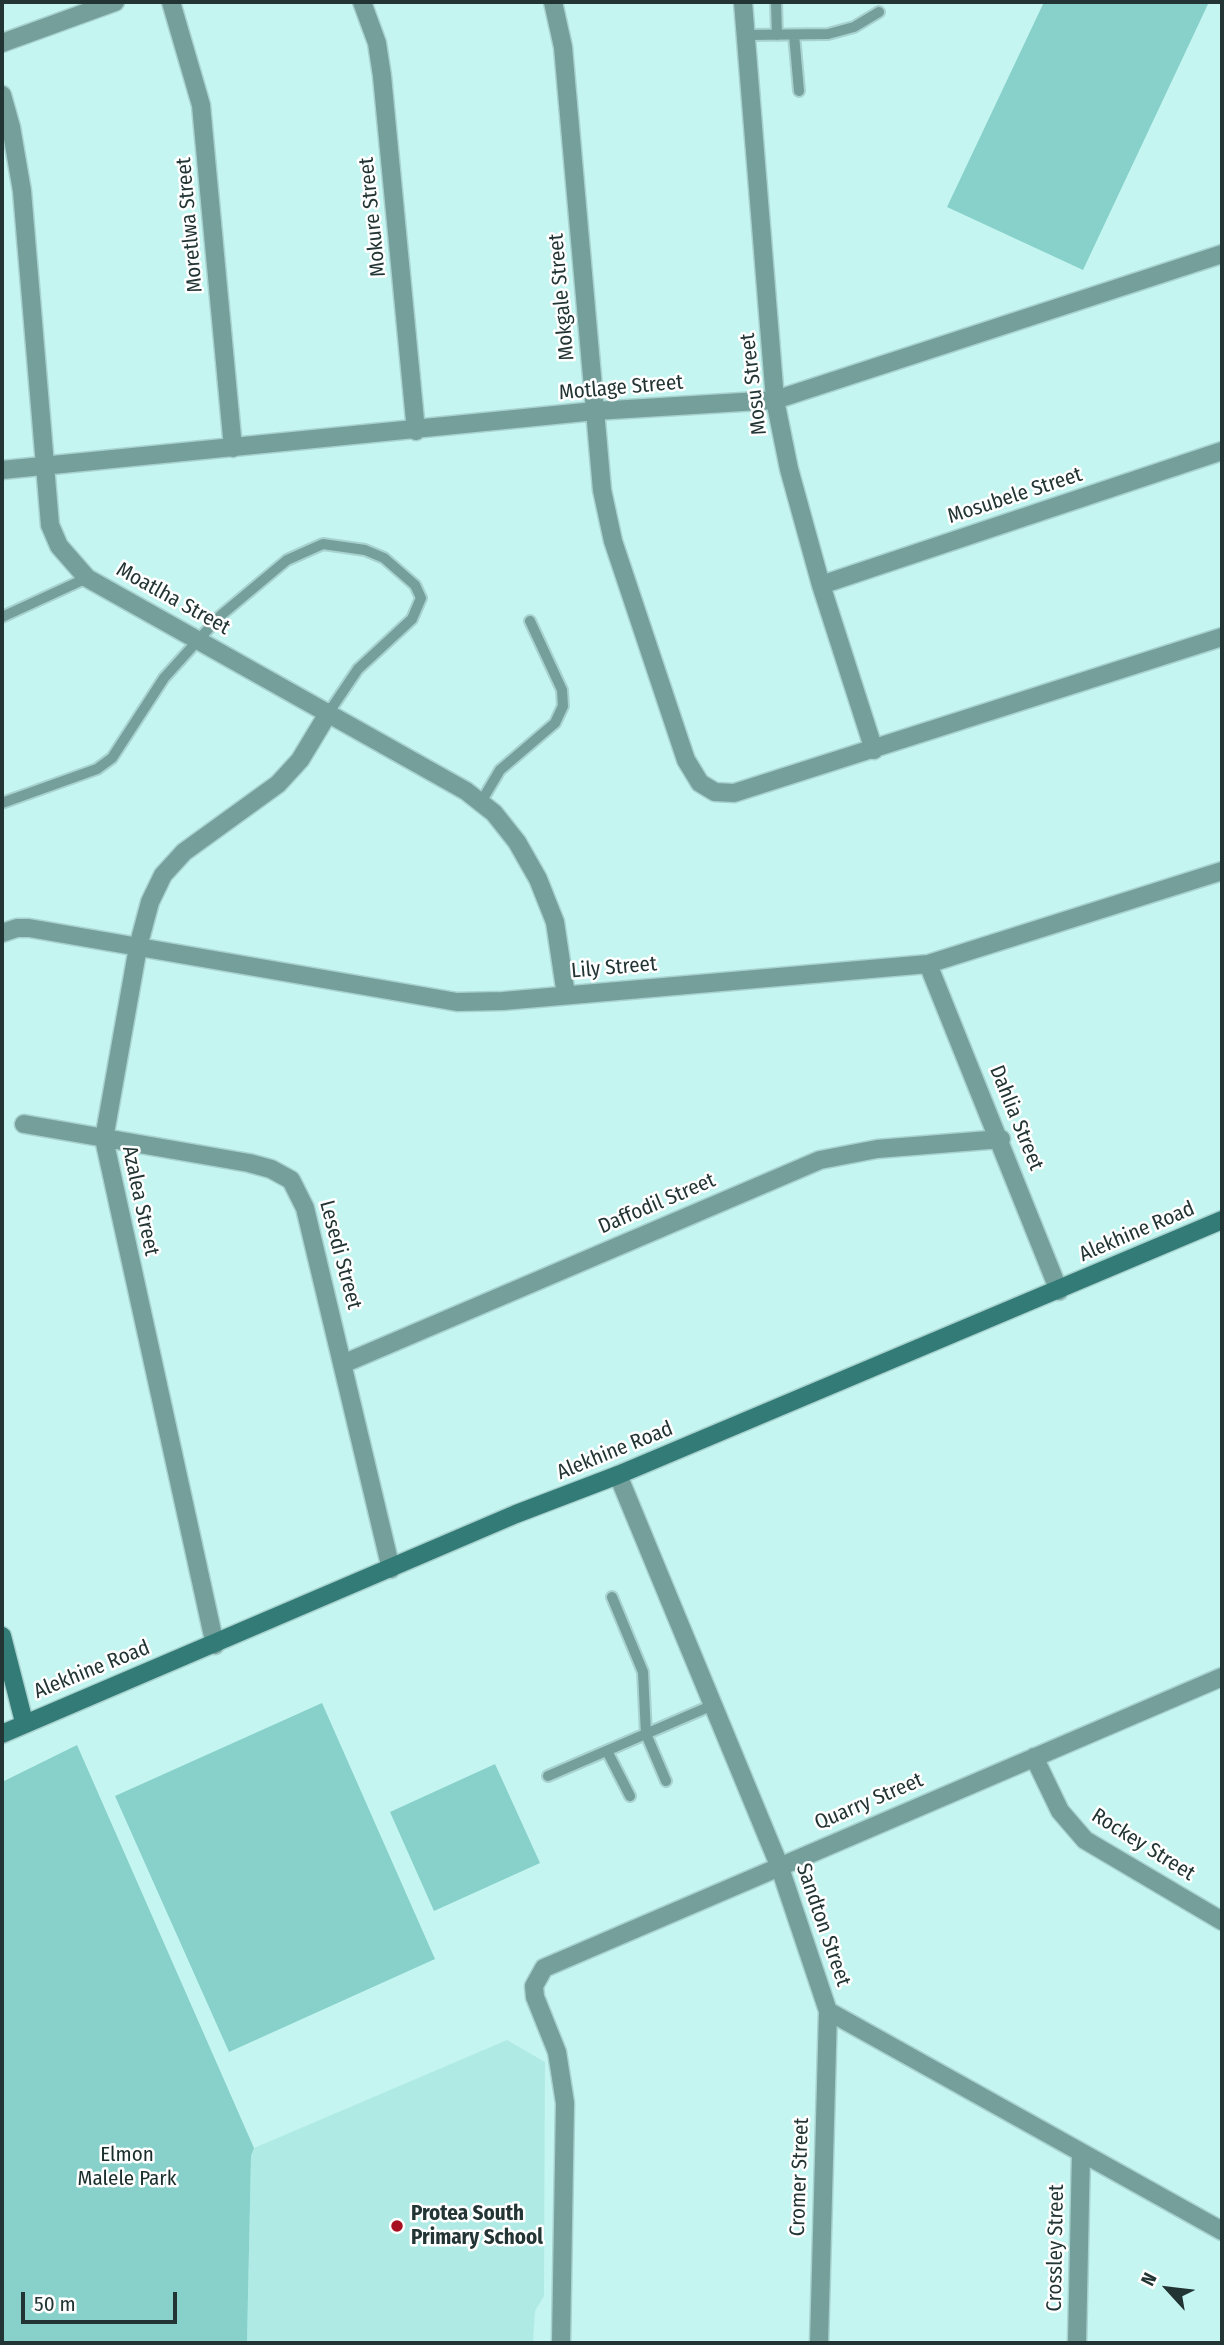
<!DOCTYPE html>
<style>
body{margin:0}
#map{position:relative;width:1224px;height:2345px;overflow:hidden;background:#c5f5f1;font-family:"Fira Sans Condensed",sans-serif}
canvas{display:block}
.frame{position:absolute;inset:0;border:4px solid #223534;pointer-events:none}
.north{position:absolute;left:1133px;top:2254px;width:70px;height:70px;-webkit-text-stroke:5px #fff;paint-order:stroke;rotate:297deg;font-size:19px;font-weight:700;line-height:28px;text-align:center;color:#223534}
.north::after{content:'';display:block;margin:auto;width:24px;height:32px;background:#223534;clip-path:polygon(50% 0,100% 100%,50% 72%,0 100%)}
.scale{position:absolute;left:21px;top:2292px;width:156px;height:32px;box-sizing:border-box;border:4px solid #223534;border-top:0;padding-left:9px;font-size:21px;line-height:24px;white-space:nowrap;color:#223534;-webkit-text-stroke:5px #fff;paint-order:stroke}
</style>
<div id="map">
<canvas width="1224" height="2345"></canvas>
<div class="frame"></div>
<div class="north">N</div>
<div class="scale">50 m</div>
</div>
<script>
const g = document.querySelector('canvas').getContext('2d');
g.lineJoin = 'round';
function fill(path, color) { g.fillStyle = color; g.fill(path, 'evenodd'); }
const toPath = rows => new Path2D(rows.map(r => 'M' + r).join(''));
function stroke(path, color, width, dash) { g.strokeStyle = color; g.lineWidth = width; g.lineCap = dash ? 'butt' : 'round'; g.setLineDash(dash || []); g.stroke(path); }
function drawText(font, color, halo, rows, align = 'center') {
  g.font = font + ' "Fira Sans Condensed",sans-serif'; g.lineWidth = 5; g.setLineDash([]); g.textBaseline = 'middle'; g.strokeStyle = halo; g.fillStyle = color; for (const [text, x, y, turn = 0] of rows) {
    g.save(); g.translate(x, y); g.rotate((+turn || 0) * Math.PI / 180); g.textAlign = isNaN(turn) ? turn : align; if (halo) g.strokeText(text, 0, 0); g.fillText(text, 0, 0); g.restore();
  }
}
fill(toPath([
 [507,2040,545,2062,544,2296,535,2311,533,2343,247,2343,251,2156,254,2148]
]), '#b0eae5');
fill(toPath([
 [1044,2,1209,2,1083,270,947,207],
 [322,1703,435,1959,229,2052,115,1796],
 [77,1745,254,2148,251,2156,247,2343,2,2343,2,1782],
 [495,1764,540,1863,434,1911,390,1812]
]), '#88d1cb');
const lane = toPath([
 [776,2,777,35],
 [747,35,828,34,854,27,879,12],
 [794,35,799,91],
 [2,617,87,578],
 [481,802,500,770,555,723,563,706,562,690,530,621],
 [2,803,97,769,112,758,164,678,220,616,287,560,323,544,365,550,384,558,415,585,421,598,412,619,358,669,329,712],
 [612,1597,643,1672,646,1734,666,1781],
 [607,1751,630,1796],
 [548,1776,713,1705]
]);
const street = toPath([
 [171,2,201,105,233,448],
 [362,2,377,43,382,76,416,431],
 [553,2,563,47,602,490,613,541,686,760,700,783,715,792,734,793,1222,637],
 [743,2,775,400,789,469,821,585,874,750],
 [2,43,115,2],
 [2,95,11,127,22,191,50,525,59,546,87,578,466,791,494,813,517,842,538,879,555,922,566,995],
 [2,470,595,411,775,400,1222,254],
 [821,585,1222,451],
 [2,933,17,928,29,928,457,1002,503,1001,928,964,1222,871],
 [928,964,1059,1291],
 [24,1124,249,1163,271,1169,291,1180,305,1208,391,1569],
 [345,1363,820,1160,877,1149,1001,1139],
 [618,1475,779,1865,828,2011,819,2343],
 [215,1645,104,1139,138,947,150,902,163,875,184,852,278,784,300,760,329,712],
 [1034,1757,1060,1811,1085,1840,1222,1921],
 [828,2011,1222,2231],
 [561,2343,565,2103,557,2052,535,1997,534,1986,544,1968,1222,1677],
 [1077,2343,1081,2153]
]);
const secondary = toPath([
 [2,1636,24,1722],
 [2,1734,516,1514,618,1475,1222,1220]
]);
stroke(lane, '#a8d2cf', 14);
stroke(street, '#a8d2cf', 21);
stroke(secondary, '#a8d2cf', 21);
stroke(lane, '#749f9b', 10);
stroke(street, '#749f9b', 18);
stroke(secondary, '#337b76', 18);
for (const [x, y, r, color] of [
 [397,2226,7,"#a70f20"]
]) { const dot = new Path2D(); dot.arc(x, y, r, 0, 2 * Math.PI); g.fillStyle = color; g.fill(dot); stroke(dot, '#fff', 2.5); }
drawText('21px', '#223534', '#fff', [
 ["Mokure Street",373,217,-96],
 ["Moretlwa Street",190,225,-95],
 ["Mokgale Street",562,297,-95],
 ["Mosu Street",754,384,-97],
 ["Motlage Street",621,388,-5],
 ["Mosubele Street",1015,496,-18],
 ["Moatlha Street",173,599,29],
 ["Lily Street",614,968,-5],
 ["Dahlia Street",1016,1118,68],
 ["Azalea Street",140,1201,78],
 ["Daffodil Street",657,1204,-23],
 ["Alekhine Road",1137,1232,-23],
 ["Lesedi Street",340,1255,75],
 ["Alekhine Road",615,1451,-22],
 ["Alekhine Road",92,1670,-22],
 ["Quarry Street",869,1802,-23],
 ["Rockey Street",1143,1845,32],
 ["Sandton Street",823,1925,71],
 ["Cromer Street",800,2177,-88],
 ["Crossley Street",1056,2248,-89]
]);
drawText('21px', '#192e2c', '#fff', [
 ["Elmon",127,2155],
 ["Malele Park",127,2179]
]);
drawText('bold 21px', '#223534', '#fff', [
 ["Protea South",411,2214],
 ["Primary School",411,2238]
], 'left');
</script>
